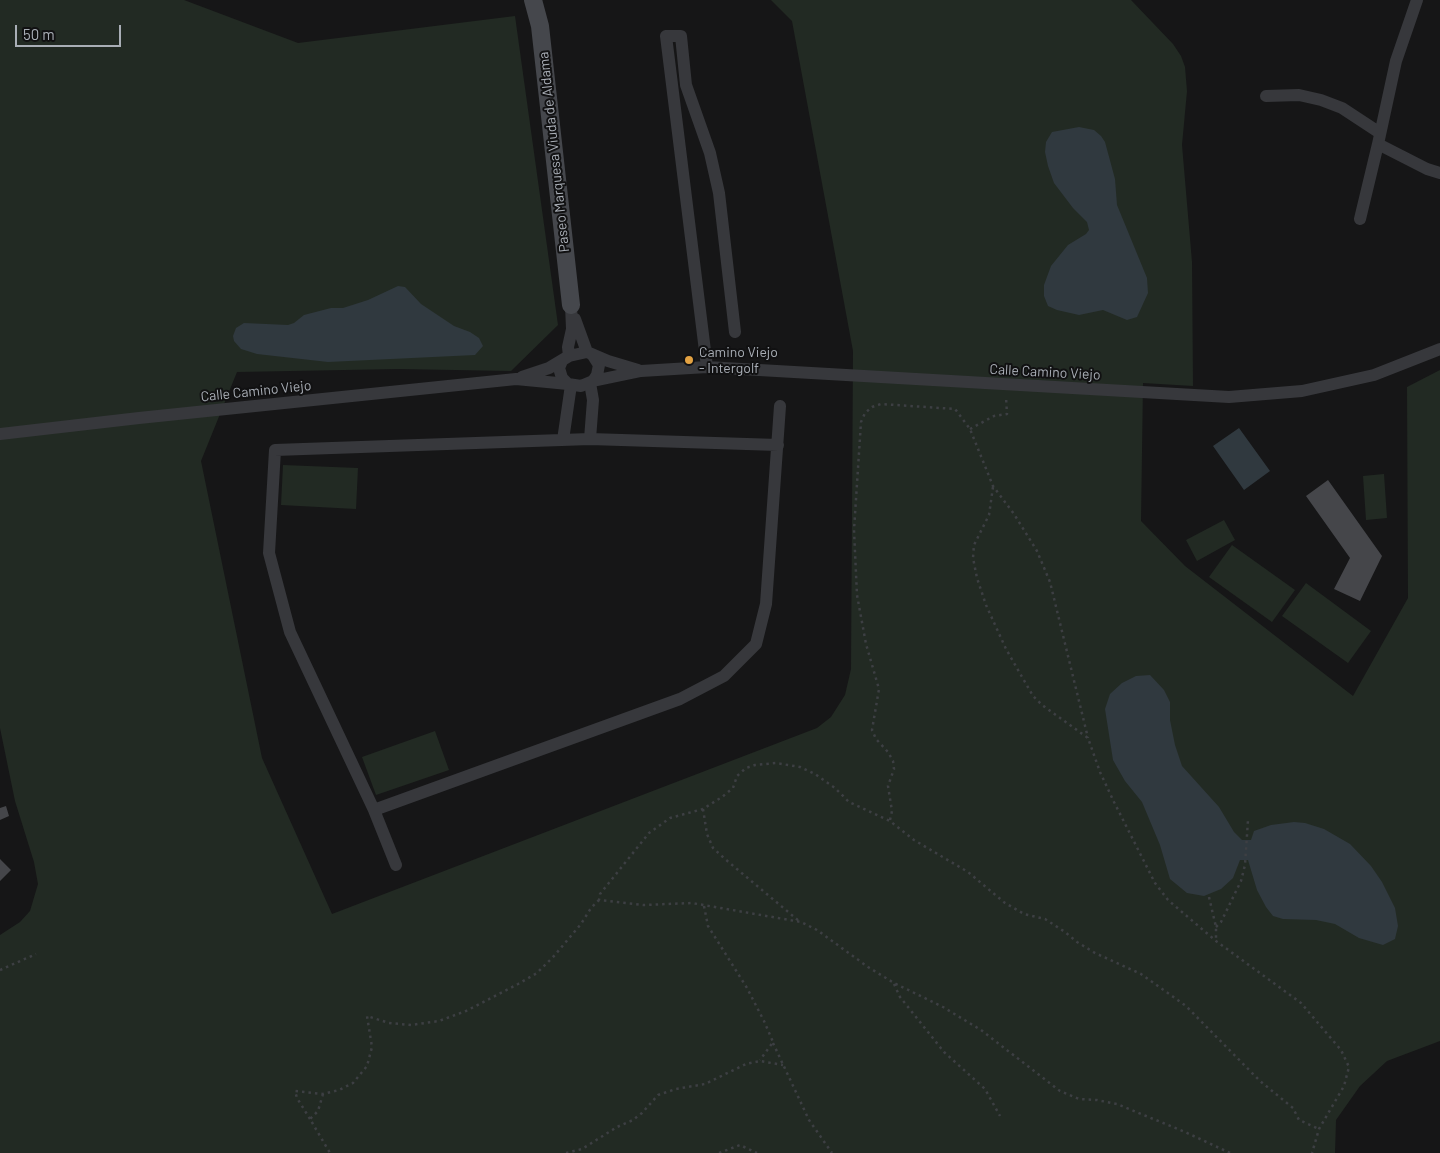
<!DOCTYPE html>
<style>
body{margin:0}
#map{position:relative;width:1440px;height:1153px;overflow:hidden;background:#161617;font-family:Barlow,sans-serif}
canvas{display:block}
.scale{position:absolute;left:15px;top:25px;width:106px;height:22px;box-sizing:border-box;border:2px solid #a9aeb6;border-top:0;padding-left:6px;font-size:15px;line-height:18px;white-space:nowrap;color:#a9aeb6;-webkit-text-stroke:4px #111112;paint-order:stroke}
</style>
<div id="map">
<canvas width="1440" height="1153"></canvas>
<div class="scale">50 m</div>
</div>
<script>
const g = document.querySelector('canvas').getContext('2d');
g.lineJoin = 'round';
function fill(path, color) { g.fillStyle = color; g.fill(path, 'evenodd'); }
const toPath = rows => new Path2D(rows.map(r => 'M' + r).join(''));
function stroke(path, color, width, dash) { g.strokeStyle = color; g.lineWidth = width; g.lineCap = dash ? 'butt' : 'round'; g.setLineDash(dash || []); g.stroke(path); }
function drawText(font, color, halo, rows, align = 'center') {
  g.font = font + ' Barlow,sans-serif'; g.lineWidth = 4; g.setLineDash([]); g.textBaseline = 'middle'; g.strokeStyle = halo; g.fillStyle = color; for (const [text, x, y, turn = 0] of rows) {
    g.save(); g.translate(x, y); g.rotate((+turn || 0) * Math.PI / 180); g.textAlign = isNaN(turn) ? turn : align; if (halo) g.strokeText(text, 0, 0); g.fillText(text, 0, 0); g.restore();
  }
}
fill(toPath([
 [0,0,184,0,298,43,515,16,558,325,511,371,398,369,237,372,201,461,262,758,332,914,817,728,831,717,845,695,851,669,853,351,792,21,771,0,1131,0,1173,44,1181,56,1185,67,1187,91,1182,145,1192,262,1193,386,1143,383,1141,521,1185,566,1353,696,1408,598,1407,387,1440,370,1440,1041,1387,1061,1360,1086,1336,1120,1335,1153,0,1153,0,935,20,922,30,911,38,884,34,862,15,801,0,728],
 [283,465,358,468,356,509,281,505],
 [1384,474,1387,518,1366,520,1363,476],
 [1224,520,1235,540,1197,561,1186,540],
 [1232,545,1295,590,1272,622,1209,577],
 [1306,583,1371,631,1348,663,1282,616],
 [435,731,449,770,376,795,362,757]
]), '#222a23');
fill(toPath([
 [1079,127,1094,130,1101,136,1105,142,1115,179,1117,205,1147,278,1148,293,1137,317,1127,320,1103,310,1079,315,1057,310,1048,306,1044,296,1044,285,1051,266,1068,245,1086,234,1089,230,1087,222,1073,208,1054,183,1048,166,1045,152,1046,142,1052,132],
 [398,286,405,287,421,304,454,326,470,332,479,338,483,346,475,355,328,362,257,354,241,349,234,341,233,336,236,328,244,323,288,325,294,323,304,315,331,308,343,308,368,300],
 [1239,428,1270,471,1244,490,1213,446],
 [1150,675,1164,690,1170,702,1170,720,1175,745,1182,766,1219,807,1234,832,1242,840,1251,840,1254,831,1271,825,1294,822,1305,823,1324,829,1350,844,1371,866,1382,882,1395,908,1398,926,1395,939,1383,945,1359,938,1335,924,1316,920,1283,919,1273,916,1266,907,1257,890,1248,860,1240,860,1233,878,1221,889,1204,896,1187,893,1170,879,1160,845,1142,802,1125,781,1113,760,1105,709,1110,694,1122,683,1136,676]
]), '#30393f');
fill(toPath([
 [1328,480,1382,556,1360,601,1334,589,1350,558,1306,496],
 [6,806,9,816,0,820,0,808],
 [0,859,11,870,0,881]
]), '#45464a');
stroke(toPath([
 [970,429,994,416,1007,414,1006,397],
 [993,487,989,515,974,545,973,558,977,578,986,605,1006,649,1033,696,1042,705,1088,738,1100,772,1114,802,1155,883,1168,900,1216,941,1301,1003,1341,1050,1349,1067,1344,1086,1319,1129,1312,1153],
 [703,809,707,834,713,848,725,859,799,921],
 [890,820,892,811,888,786,894,769,893,761,888,752,876,739,872,730,879,689,866,644,857,595,854,530,861,422,865,413,872,407,881,404,955,409,970,429,993,486,1014,514,1037,551,1050,582,1088,738],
 [1209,897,1216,927,1216,941],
 [704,906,708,926,747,988,764,1021,773,1042,760,1060],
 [1216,927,1221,922,1241,881,1245,865,1248,820],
 [0,970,36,954],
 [894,984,900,997,944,1052,985,1089,1000,1116],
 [773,1043,809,1120,832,1153],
 [323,1094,318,1111,310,1119,330,1153],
 [310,1119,297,1098,295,1091,323,1094,339,1090,353,1083,367,1066,372,1047,367,1016,389,1023,411,1025,439,1021,466,1011,518,984,537,973,554,956,581,924,591,908,599,900],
 [566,1153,582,1149,617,1127,633,1120,642,1113,658,1095,676,1089,705,1084,746,1064,760,1061,783,1065],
 [719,1153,740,1145,757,1153],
 [1230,1153,1185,1132,1117,1104,1097,1100,1079,1099,1060,1091,981,1030,943,1007,894,983,868,967,817,930,801,922,692,903,643,905,599,900,600,894,649,833,670,818,703,809,722,797,733,788,737,776,746,768,755,765,776,763,800,767,815,774,835,788,849,802,890,821,914,840,968,872,1005,903,1024,914,1045,919,1065,932,1077,942,1095,953,1141,974,1186,1006,1260,1081,1293,1108,1299,1120,1319,1129]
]), '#3d3f43', 2.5, [2.5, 4]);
stroke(toPath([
 [1417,0,1396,61,1378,144,1427,169,1440,173],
 [1266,96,1299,95,1321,100,1342,108,1380,133],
 [1360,219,1378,144],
 [575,319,587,352],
 [569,356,568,347,572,329,571,305],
 [562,361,559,368,562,378,568,384,581,386,593,381,597,375,599,365,592,354],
 [707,367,666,36,681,36,686,85,710,153,719,193,735,332],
 [522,377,549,368,569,356,587,352,608,361,638,370],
 [593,381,641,371,707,367,1229,397,1302,391,1374,375,1440,349],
 [590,383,593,400,590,439],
 [0,434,139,418,516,379,568,384],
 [563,440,571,385],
 [374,810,680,699,724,676,756,644,766,604,780,406],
 [396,865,374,810,290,632,269,553,275,450,590,439,778,445]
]), '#37383c', 12);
stroke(toPath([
 [533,0,540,26,571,305]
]), '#45474c', 18);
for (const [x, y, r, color] of [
 [689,360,5,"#e3a242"]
]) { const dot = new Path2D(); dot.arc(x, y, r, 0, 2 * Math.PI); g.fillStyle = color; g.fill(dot); stroke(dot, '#111112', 2); }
drawText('14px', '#a9aeb6', '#111112', [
 ["Paseo Marquesa Viuda de Aldama",554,152,-96],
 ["Calle Camino Viejo",1045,372,3],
 ["Calle Camino Viejo",256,391,-6]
]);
drawText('14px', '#a9aeb6', '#111112', [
 ["Camino Viejo",699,352],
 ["- Intergolf",699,368]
], 'left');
</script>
